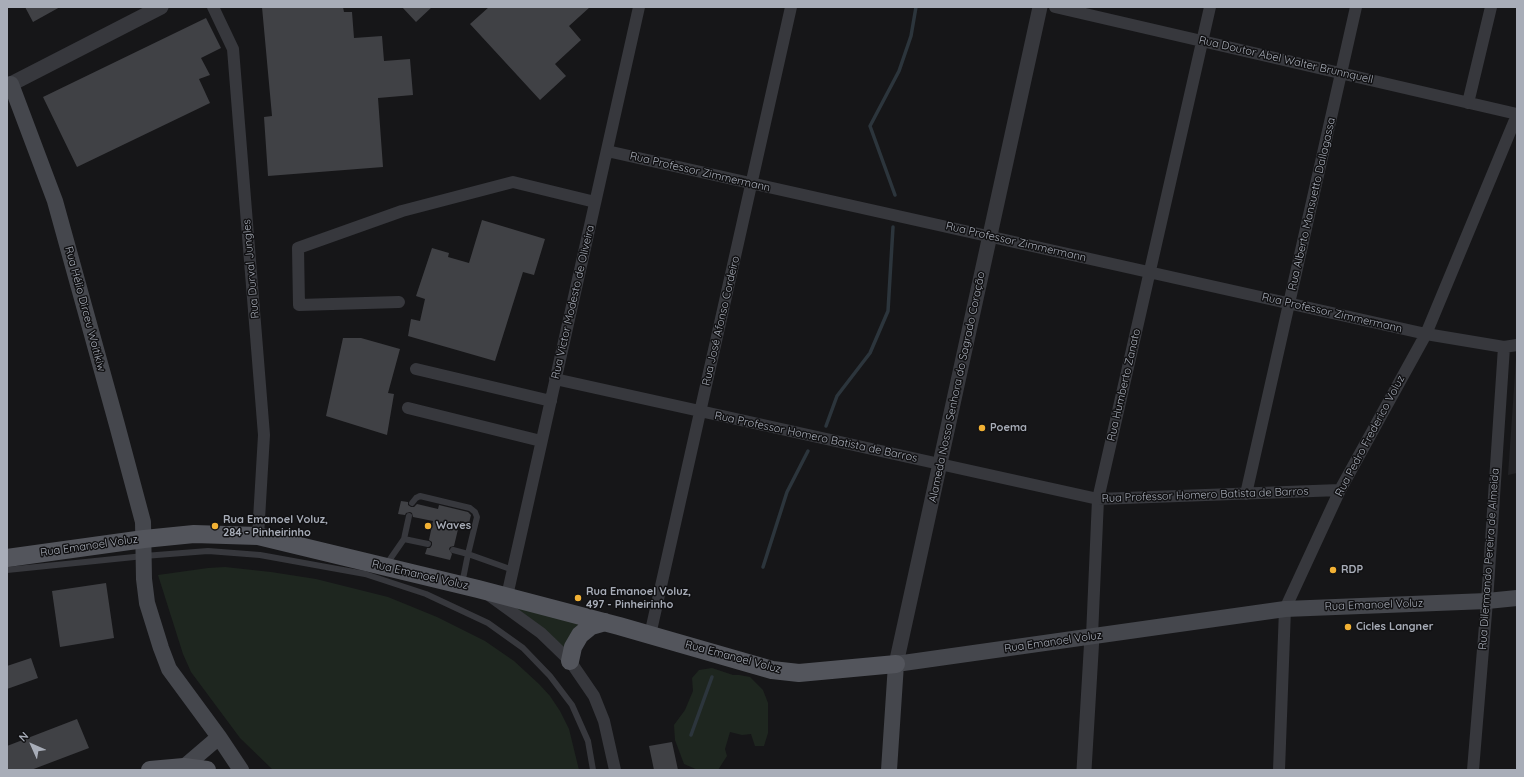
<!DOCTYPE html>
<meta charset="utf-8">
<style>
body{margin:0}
#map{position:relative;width:1524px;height:777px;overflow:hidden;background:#161618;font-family:Quicksand,sans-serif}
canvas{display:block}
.frame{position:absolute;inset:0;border:8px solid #a8adb8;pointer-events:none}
.north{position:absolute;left:12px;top:725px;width:40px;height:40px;-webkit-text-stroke:3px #111113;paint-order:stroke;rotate:315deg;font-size:11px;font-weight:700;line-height:16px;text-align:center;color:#a8adb8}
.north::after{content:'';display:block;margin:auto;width:14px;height:18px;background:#a8adb8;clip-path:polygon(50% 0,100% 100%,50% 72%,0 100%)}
</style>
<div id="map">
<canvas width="1524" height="777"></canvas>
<div class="frame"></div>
<div class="north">N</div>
</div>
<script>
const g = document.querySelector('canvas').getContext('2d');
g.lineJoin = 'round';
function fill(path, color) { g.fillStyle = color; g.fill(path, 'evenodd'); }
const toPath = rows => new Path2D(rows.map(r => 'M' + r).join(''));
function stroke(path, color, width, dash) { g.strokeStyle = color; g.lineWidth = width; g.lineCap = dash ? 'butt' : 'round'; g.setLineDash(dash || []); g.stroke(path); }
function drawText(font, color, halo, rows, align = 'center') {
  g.font = font + ' Quicksand,sans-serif'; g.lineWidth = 3; g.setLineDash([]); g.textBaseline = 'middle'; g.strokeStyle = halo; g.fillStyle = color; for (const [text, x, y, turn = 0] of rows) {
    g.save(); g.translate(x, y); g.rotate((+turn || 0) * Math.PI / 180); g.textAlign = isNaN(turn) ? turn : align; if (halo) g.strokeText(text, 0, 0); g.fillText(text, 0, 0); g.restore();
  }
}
fill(toPath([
 [1516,359,1517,359,1517,473,1508,475]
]), '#222225');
fill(toPath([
 [225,567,271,572,316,579,388,597,437,617,485,641,514,661,539,684,550,696,560,711,569,729,579,770,273,770,240,738,191,672,183,654,158,575,208,568],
 [519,603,593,622,567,652,516,609],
 [712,668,733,675,739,675,750,677,763,690,768,703,768,733,764,746,755,746,751,734,742,735,730,732,725,749,727,756,718,770,698,770,684,764,675,740,674,725,685,710,693,691,692,678,699,670]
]), '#1e261f');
stroke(toPath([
 [895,195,870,126,899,71,911,36,916,7],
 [826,426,837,396,870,353,888,311,893,227],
 [763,567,787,492,808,451],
 [691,735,712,677]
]), '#2c353c', 3.5);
fill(toPath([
 [25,7,60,7,33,22],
 [262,7,343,7,344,12,352,12,354,38,382,36,384,61,410,59,413,95,378,98,383,167,268,176,264,117,272,116],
 [402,7,432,7,416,22],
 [489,7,590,7,569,26,581,40,555,64,566,76,540,100,470,24],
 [206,18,221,48,201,58,210,75,199,79,210,103,77,167,43,97],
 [482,220,545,239,534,275,523,272,495,361,408,336,411,319,420,321,425,299,416,296,432,248,449,253,448,257,469,263],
 [343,338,361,338,400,349,388,393,394,394,387,435,326,416],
 [401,501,408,502,408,505,411,507,414,507,417,504,438,509,439,505,468,512,471,515,469,523,460,521,454,546,450,547,449,549,452,554,450,560,425,554,427,548,430,548,432,545,432,542,429,540,433,521,413,517,412,513,410,512,406,513,405,515,398,514],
 [106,583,114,638,60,647,52,591],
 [31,658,38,678,7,689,7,666],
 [77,719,89,748,31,770,7,770,7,746],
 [672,742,678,770,654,770,649,746]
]), '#404145');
stroke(toPath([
 [412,503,416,498,420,496,470,508,475,512,477,517,468,554,513,570],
 [404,539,409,516],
 [453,550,468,554,462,584],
 [386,565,404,539,428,544],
 [7,570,144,556,208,551,260,555,365,574,426,594,488,623,523,648,550,676,572,705,588,741,593,770]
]), '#37383d', 6);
stroke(toPath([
 [213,7,233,49,264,435,258,536],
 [1055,7,1517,114],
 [1468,103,1491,7],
 [607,151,1426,334,1504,347,1517,345],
 [399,302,299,305,298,248,402,211,513,182,595,202],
 [416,369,551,401],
 [555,379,1098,499,1340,490],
 [408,408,541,441],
 [1246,494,1356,7],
 [490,596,541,633,570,661,594,696,604,721,615,770],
 [507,596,639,7],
 [650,635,791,7],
 [1092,636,1098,499,1210,7],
 [1279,770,1285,609,1340,490,1426,334,1517,115],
 [1473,770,1487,601,1504,347]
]), '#37383d', 12);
stroke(toPath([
 [11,84,161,7],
 [896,664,1040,7],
 [1084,770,1092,636]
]), '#37383d', 15);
stroke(toPath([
 [7,86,11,84,55,201,117,425,143,522,144,579,147,603,161,648,169,669,219,737,241,770],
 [184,767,219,737],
 [889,770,896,664,1285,609,1487,601,1517,598]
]), '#45474d', 16);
stroke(toPath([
 [7,558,144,539,194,534,258,536,478,589,619,626,772,670,799,673,896,664],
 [570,661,573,647,580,635,591,626,605,622],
 [150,770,184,767,207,770]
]), '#53555c', 18);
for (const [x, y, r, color] of [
 [982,428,4,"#f2b134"],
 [215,526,4,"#f2b134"],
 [428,526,4,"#f2b134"],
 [1333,570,4,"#f2b134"],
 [578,598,4,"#f2b134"],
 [1348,627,4,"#f2b134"]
]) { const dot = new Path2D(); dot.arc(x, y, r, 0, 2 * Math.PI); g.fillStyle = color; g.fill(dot); stroke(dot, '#111113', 1.5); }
drawText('11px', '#a8adb8', '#111113', [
 ["Rua Doutor Abel Walter Brunnquell",1286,60,13],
 ["Rua Professor Zimmermann",700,172,13],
 ["Rua Alberto Mansuetto Dallagassa",1312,204,-77],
 ["Rua Professor Zimmermann",1016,242,13],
 ["Rua Durval Jungles",251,269,-95],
 ["Rua Victor Modesto de Oliveira",573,302,-77],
 ["Rua Hélio Dirceu Woitikiw",85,309,75],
 ["Rua Professor Zimmermann",1332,313,13],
 ["Rua José Afonso Cordeiro",721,321,-77],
 ["Rua Humberto Zanato",1124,385,-77],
 ["Alameda Nossa Senhora do Sagrado Coração",957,387,-78],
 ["Rua Pedro Frederico Voluz",1370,436,-62],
 ["Rua Professor Homero Batista de Barros",816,437,12],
 ["Rua Professor Homero Batista de Barros",1205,495,-2],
 ["Rua Emanoel Voluz",89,546,-8],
 ["Rua Dilermando Pereira de Almeida",1489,559,-86],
 ["Rua Emanoel Voluz",420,575,13],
 ["Rua Emanoel Voluz",1374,605,-2],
 ["Rua Emanoel Voluz",1053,642,-8],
 ["Rua Emanoel Voluz",733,657,15]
]);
drawText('bold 11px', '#a8adb8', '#111113', [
 ["Poema",990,428],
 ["Rua Emanoel Voluz,",223,520],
 ["284 - Pinheirinho",223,533],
 ["Waves",436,526],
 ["RDP",1341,570],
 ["Rua Emanoel Voluz,",586,592],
 ["497 - Pinheirinho",586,605],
 ["Cicles Langner",1356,627]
], 'left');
</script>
